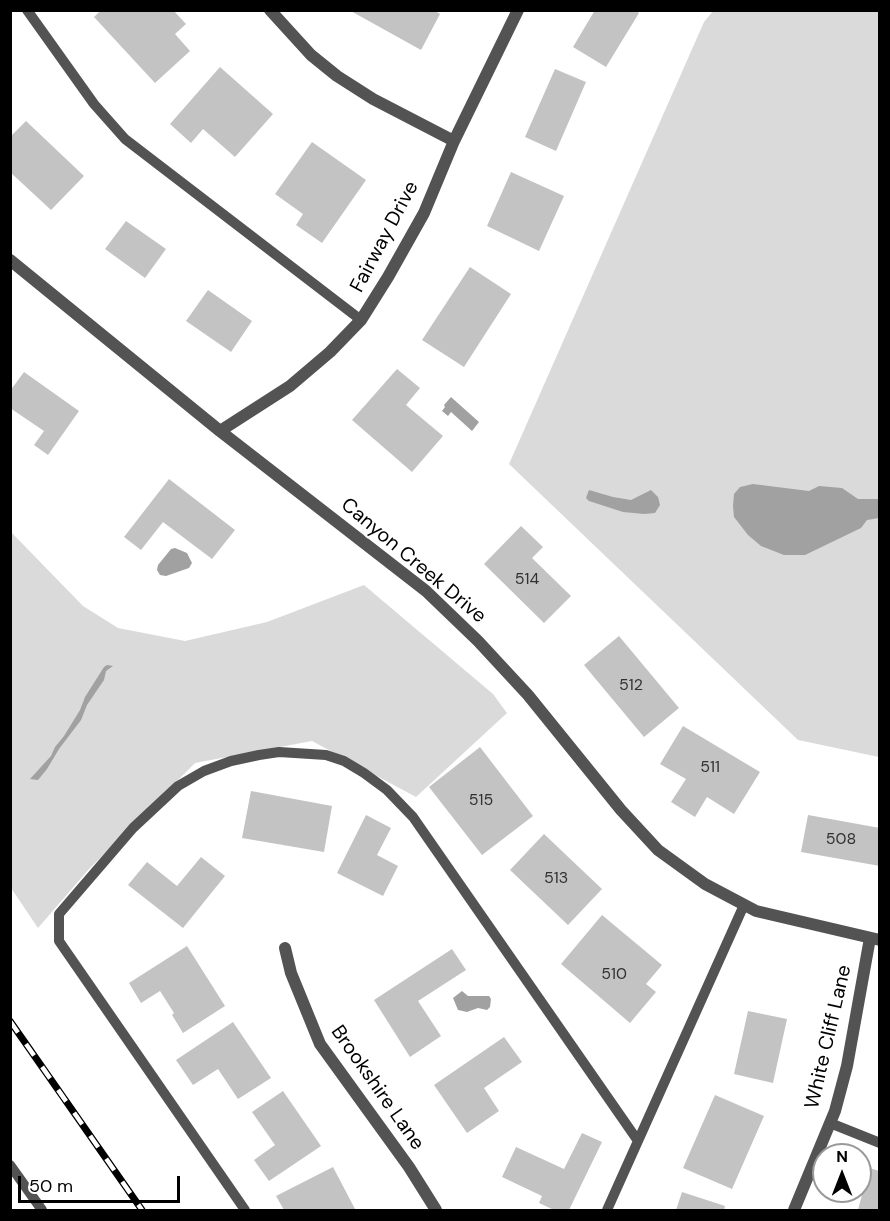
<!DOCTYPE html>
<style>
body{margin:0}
#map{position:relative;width:890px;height:1221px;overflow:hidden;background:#fff;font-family:"DM Sans",sans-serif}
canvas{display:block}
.frame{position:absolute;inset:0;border:12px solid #000;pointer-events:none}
.north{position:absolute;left:812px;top:1143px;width:60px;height:60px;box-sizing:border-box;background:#fff;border:2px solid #999;border-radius:50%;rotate:0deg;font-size:16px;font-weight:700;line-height:24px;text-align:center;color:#000}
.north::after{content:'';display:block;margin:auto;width:21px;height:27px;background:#000;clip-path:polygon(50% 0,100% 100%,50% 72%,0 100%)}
.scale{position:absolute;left:18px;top:1176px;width:162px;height:27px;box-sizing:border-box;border:3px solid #000;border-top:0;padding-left:8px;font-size:18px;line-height:21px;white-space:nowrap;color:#000;-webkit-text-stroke:4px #fff;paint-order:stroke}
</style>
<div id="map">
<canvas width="890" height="1221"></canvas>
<div class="frame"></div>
<div class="north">N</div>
<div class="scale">50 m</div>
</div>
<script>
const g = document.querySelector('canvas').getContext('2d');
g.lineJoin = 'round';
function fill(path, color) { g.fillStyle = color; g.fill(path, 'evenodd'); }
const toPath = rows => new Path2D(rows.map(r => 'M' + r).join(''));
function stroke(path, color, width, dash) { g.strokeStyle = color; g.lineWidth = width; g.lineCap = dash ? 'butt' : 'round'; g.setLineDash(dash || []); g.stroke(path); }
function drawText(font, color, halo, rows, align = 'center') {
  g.font = font + ' "DM Sans",sans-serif'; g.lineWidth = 4.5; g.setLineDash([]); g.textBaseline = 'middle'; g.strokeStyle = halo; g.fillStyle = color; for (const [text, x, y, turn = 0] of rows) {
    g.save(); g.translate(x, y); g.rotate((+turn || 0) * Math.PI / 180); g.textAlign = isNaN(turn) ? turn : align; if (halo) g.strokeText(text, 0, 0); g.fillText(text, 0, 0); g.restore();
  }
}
fill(toPath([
 [713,11,879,11,879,757,798,740,509,464,704,22],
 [10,531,83,606,118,628,185,641,267,622,364,585,493,694,507,713,416,797,312,741,195,763,89,869,38,928,11,888]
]), '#dadada');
fill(toPath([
 [451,397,479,422,472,431,451,412,448,416,442,411,445,407,444,405],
 [753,484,809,491,819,486,842,488,858,499,879,499,879,518,867,520,861,528,805,555,784,555,761,546,748,535,734,517,733,506,734,494,740,487],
 [589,490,613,497,631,500,651,490,658,497,660,505,655,513,644,514,623,512,589,501,586,498],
 [175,548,187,553,192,563,189,568,166,576,160,575,157,570,158,565,171,549],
 [107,665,113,666,106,671,104,680,87,705,81,720,59,749,47,769,38,780,30,779,51,756,55,747,64,736,80,710,85,697,104,667],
 [462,991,468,996,489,996,491,999,490,1007,487,1010,478,1008,467,1012,458,1010,453,998]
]), '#a1a1a1');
fill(toPath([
 [101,10,173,10,186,24,175,34,190,51,155,83,94,17],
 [349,10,434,10,440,14,421,50],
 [595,10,635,10,639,13,606,67,573,47],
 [220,67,273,114,235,157,203,129,191,143,170,124],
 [555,69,586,82,556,151,525,137],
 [26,121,84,176,51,210,10,172,10,137],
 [312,142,366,180,322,243,296,225,303,214,275,194],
 [511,172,564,196,539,251,487,226],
 [126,221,166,249,145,278,105,249],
 [470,267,511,294,464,367,422,340],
 [208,290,252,321,231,352,186,321],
 [397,369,420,388,406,405,443,436,412,472,352,420],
 [24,372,79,411,48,455,34,445,44,431,10,408,10,391],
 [169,479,235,530,212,559,163,522,141,550,124,537],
 [521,526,543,547,532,558,571,596,544,623,484,564],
 [619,636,679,708,644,737,584,665],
 [683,726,760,772,734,814,707,797,695,817,671,802,686,779,660,764],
 [480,747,533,816,482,855,429,787],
 [251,791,332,806,324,852,242,838],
 [366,815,391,828,377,855,398,866,383,896,337,873],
 [808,815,880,828,880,866,801,852],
 [544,834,602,889,568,925,510,870],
 [201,857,225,876,183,928,128,885,147,862,177,886],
 [602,915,662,965,646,984,656,992,630,1023,561,964],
 [187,946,225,1006,183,1033,172,1015,174,1013,160,991,141,1003,129,983],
 [452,949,466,970,418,1001,441,1036,410,1057,374,1000],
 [748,1011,787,1019,773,1083,734,1074],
 [233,1022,271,1078,238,1099,218,1069,193,1085,176,1060],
 [504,1037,522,1062,484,1088,499,1111,467,1133,434,1085],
 [283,1091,321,1146,269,1181,254,1160,275,1145,252,1112],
 [715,1095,764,1116,732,1189,683,1168],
 [582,1133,602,1142,569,1210,554,1210,539,1203,542,1196,502,1177,516,1147,564,1169],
 [333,1167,355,1209,352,1210,284,1210,276,1196],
 [869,1168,880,1171,880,1210,858,1210],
 [682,1192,725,1206,724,1210,676,1210]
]), '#c3c3c3');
stroke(toPath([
 [27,10,94,104,125,139,361,320],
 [830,1123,880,1143],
 [10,1165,42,1210],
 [245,1210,59,941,59,914,133,828,178,786,204,771,231,761,259,755,279,752,326,755,344,761,364,773,387,790,413,817,638,1141],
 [607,1210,744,905]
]), '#535353', 10);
stroke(toPath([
 [270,10,311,55,337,76,373,99,454,141],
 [10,260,220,431,426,591,478,641,528,695,621,810,658,850,705,884,756,911,880,940],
 [220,431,290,386,330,352,361,320,388,277,424,213,454,141,518,10],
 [285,948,291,973,320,1044,409,1167,436,1210],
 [794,1210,835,1111,847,1066,870,938]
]), '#535353', 12);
const rail = toPath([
 [10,1021,142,1210]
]);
stroke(rail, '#000', 7);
stroke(rail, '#fff', 4.5, [14]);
drawText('16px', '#313131', null, [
 ["514",527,580],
 ["512",631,686],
 ["511",710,768],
 ["515",481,801],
 ["508",841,840],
 ["513",556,879],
 ["510",614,975]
]);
drawText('20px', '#000', '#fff', [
 ["Fairway Drive",385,237,-62],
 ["Canyon Creek Drive",413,561,40],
 ["White Cliff Lane",829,1037,-77],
 ["Brookshire Lane",377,1088,55]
]);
</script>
